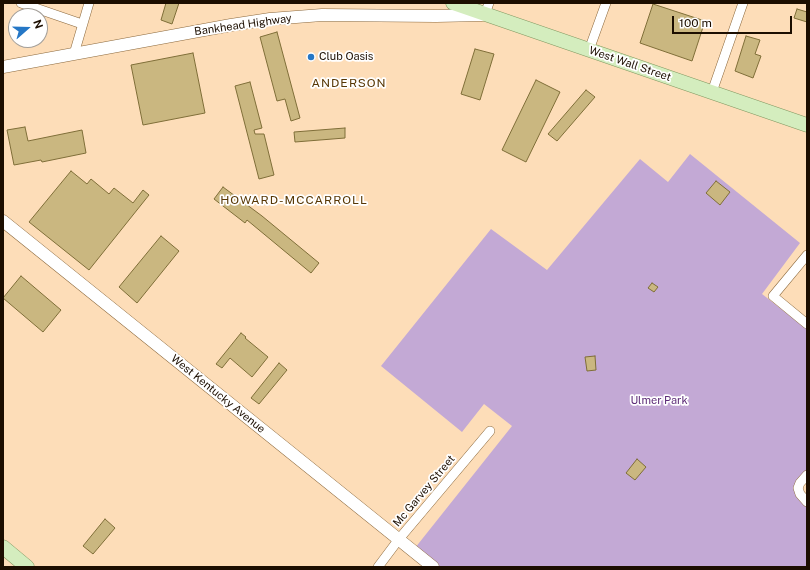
<!DOCTYPE html>
<style>
body{margin:0}
#map{position:relative;width:810px;height:570px;overflow:hidden;background:#fdddb8;font-family:"Public Sans",sans-serif}
canvas{display:block}
.frame{position:absolute;inset:0;border:4px solid #1c0e00;pointer-events:none}
.north{position:absolute;left:8px;top:8px;width:40px;height:40px;box-sizing:border-box;background:#fff;border:1px solid #a49f99;border-radius:50%;rotate:70deg;font-size:11px;font-weight:700;line-height:16px;text-align:center;color:#1c0e00}
.north::after{content:'';display:block;margin:auto;width:14px;height:18px;background:#2577c6;clip-path:polygon(50% 0,100% 100%,50% 72%,0 100%)}
.scale{position:absolute;left:672px;top:16px;width:120px;height:18px;box-sizing:border-box;border:2px solid #1c0e00;border-top:0;padding-left:5px;font-size:12px;line-height:14px;white-space:nowrap;color:#1c0e00;-webkit-text-stroke:3px #fff;paint-order:stroke}
</style>
<div id="map">
<canvas width="810" height="570"></canvas>
<div class="frame"></div>
<div class="north">N</div>
<div class="scale">100 m</div>
</div>
<script>
const g = document.querySelector('canvas').getContext('2d');
g.lineJoin = 'round';
function fill(path, color) { g.fillStyle = color; g.fill(path, 'evenodd'); }
const toPath = rows => new Path2D(rows.map(r => 'M' + r).join(''));
function stroke(path, color, width, dash) { g.strokeStyle = color; g.lineWidth = width; g.lineCap = dash ? 'butt' : 'round'; g.setLineDash(dash || []); g.stroke(path); }
function drawText(font, color, halo, rows, align = 'center') {
  g.font = font + ' "Public Sans",sans-serif'; g.lineWidth = 3.5; g.setLineDash([]); g.textBaseline = 'middle'; g.strokeStyle = halo; g.fillStyle = color; for (const [text, x, y, turn = 0] of rows) {
    g.save(); g.translate(x, y); g.rotate((+turn || 0) * Math.PI / 180); g.textAlign = isNaN(turn) ? turn : align; if (halo) g.strokeText(text, 0, 0); g.fillText(text, 0, 0); g.restore();
  }
}
fill(toPath([
 [690,154,800,243,762,294,807,329,807,473,798,484,807,503,807,567,438,567,415,548,512,426,484,404,462,432,381,366,491,229,547,270,640,159,668,182]
]), '#c3a9d5');
const building = toPath([
 [166,3,179,3,172,24,161,20,166,3],
 [653,4,705,21,692,61,640,43,653,4],
 [797,9,807,12,807,22,794,18,797,9],
 [277,32,300,118,291,121,285,99,277,101,260,37,277,32],
 [746,36,760,40,755,54,761,56,753,78,735,71,746,36],
 [475,49,494,54,480,100,461,94,475,49],
 [193,53,205,113,143,125,131,65,193,53],
 [536,80,560,92,526,162,502,150,536,80],
 [250,82,262,128,254,130,255,134,264,134,274,175,259,179,235,86,250,82],
 [586,90,595,97,557,141,548,134,586,90],
 [25,127,28,141,82,130,86,153,42,162,41,160,14,165,7,130,25,127],
 [345,128,345,138,295,142,294,132,345,128],
 [71,171,87,184,91,179,109,194,114,188,133,203,143,190,149,195,89,270,29,222,71,171],
 [716,181,730,192,720,205,706,193,716,181],
 [223,187,262,216,319,263,311,273,247,220,245,223,214,199,223,187],
 [161,236,179,251,137,303,119,287,161,236],
 [21,276,61,310,43,332,3,298,21,276],
 [652,283,658,287,654,292,648,288,652,283],
 [241,333,246,337,245,338,268,357,252,377,230,358,222,368,216,364,241,333],
 [595,356,596,370,587,371,585,357,595,356],
 [279,363,287,370,259,404,251,398,279,363],
 [637,459,646,467,635,480,626,473,637,459],
 [105,519,115,528,93,554,83,546,105,519]
]);
fill(building, '#cab780');
stroke(building, '#7f6e38', 1);
const street = toPath([
 [21,3,82,24],
 [485,14,489,3],
 [589,50,606,3],
 [74,54,89,3],
 [712,92,743,3],
 [807,255,773,296,807,324],
 [807,475,800,483,798,488,800,494,807,502],
 [378,567,399,539,490,431]
]);
const secondary = toPath([
 [3,67,231,25,270,19,322,15,436,16,482,15],
 [3,221,433,567]
]);
const primary = toPath([
 [453,3,807,125],
 [3,547,27,567]
]);
stroke(street, '#8c693d', 10);
stroke(secondary, '#8c693d', 13);
stroke(primary, '#819760', 15);
stroke(street, '#fff', 9);
stroke(secondary, '#fff', 12);
stroke(primary, '#d4edbe', 14);
for (const [x, y, r, color] of [
 [311,57,4,"#2577c6"]
]) { const dot = new Path2D(); dot.arc(x, y, r, 0, 2 * Math.PI); g.fillStyle = color; g.fill(dot); stroke(dot, '#fff', 1.5); }
drawText('11px', '#1c0e00', '#fff', [
 ["Bankhead Highway",243,25,-8],
 ["West Wall Street",630,64,19],
 ["West Kentucky Avenue",218,394,39],
 ["Mc Garvey Street",424,491,-50]
]);
drawText('11px', '#1c0e00', '#fff', [
 ["Club Oasis",319,57]
], 'left');
drawText('11px', '#5c2b77', '#fff', [
 ["Ulmer Park",659,401]
]);
g.letterSpacing = '1px';
drawText('12px', '#573704', '#fff', [
 ["ANDERSON",349,83],
 ["HOWARD-MCCARROLL",294,200]
]);
g.letterSpacing = '0px';
</script>
